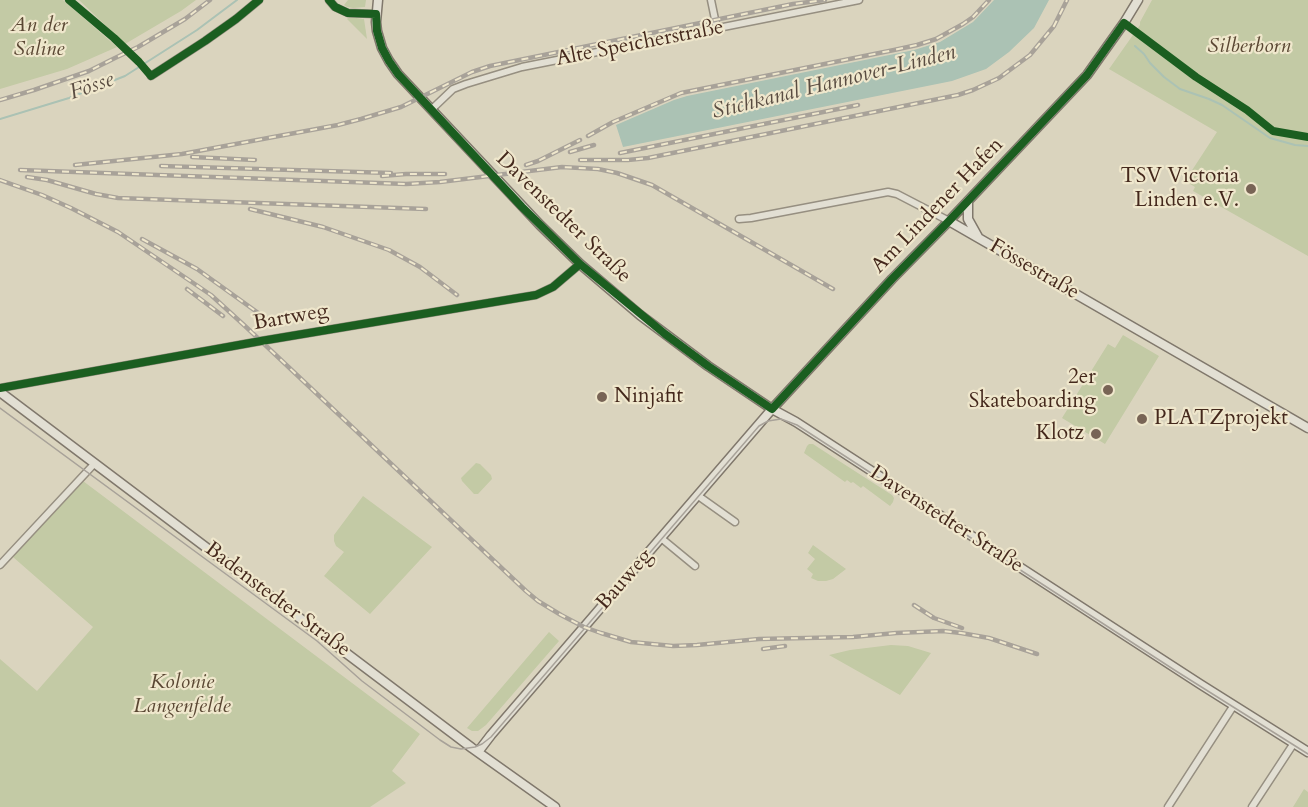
<!DOCTYPE html>
<meta charset="utf-8">
<style>
body{margin:0}
canvas{display:block;background:#dad4be}
</style>
<canvas width="1308" height="807"></canvas>
<script>
const g = document.querySelector('canvas').getContext('2d');
g.lineJoin = 'round';
function fill(path, color) { g.fillStyle = color; g.fill(path, 'evenodd'); }
const toPath = rows => new Path2D(rows.map(r => 'M' + r).join(''));
function stroke(path, color, width, dash) { g.strokeStyle = color; g.lineWidth = width; g.lineCap = dash ? 'butt' : 'round'; g.setLineDash(dash || []); g.stroke(path); }
function drawText(font, color, halo, rows, align = 'center') {
  g.font = font + ' Cardo,serif'; g.lineWidth = 4.5; g.setLineDash([]); g.textBaseline = 'middle'; g.strokeStyle = halo; g.fillStyle = color; for (const [text, x, y, turn = 0] of rows) {
    g.save(); g.translate(x, y); g.rotate((+turn || 0) * Math.PI / 180); g.textAlign = isNaN(turn) ? turn : align; if (halo) g.strokeText(text, 0, 0); g.fillText(text, 0, 0); g.restore();
  }
}
fill(toPath([
 [0,0,63,0,117,47,67,69,0,89],
 [79,0,196,0,181,11,125,44],
 [348,0,366,0,365,7,353,8,347,7,344,5],
 [1152,0,1308,0,1308,256,1193,191,1195,187,1185,181,1217,132,1109,69,1140,25,1140,22],
 [349,17,364,19,367,39,347,19],
 [1123,335,1159,356,1105,444,1062,418,1108,344,1115,348],
 [809,444,813,444,819,448,892,495,894,498,893,502,890,506,863,486,861,488,853,482,851,483,847,480,845,482,804,453,807,446],
 [476,463,480,464,491,475,492,479,478,494,474,494,462,481,461,478],
 [83,481,420,734,392,771,406,783,370,807,0,807,0,659,37,691,93,627,13,557],
 [363,496,432,547,370,614,324,576,344,552,336,546,334,541,334,535],
 [813,545,846,569,833,579,826,581,818,581,811,578,813,574,807,569,815,559,808,553],
 [549,632,559,641,486,725,478,731,472,731,467,728],
 [891,645,908,646,931,653,900,695,829,655,850,650],
 [1304,789,1308,792,1308,807,1293,807]
]), '#c3caa5');
fill(toPath([
 [994,0,1049,0,1034,28,1009,52,986,69,952,81,623,147,616,125,674,100,687,96,914,50,940,42,973,22]
]), '#abc2b4');
stroke(toPath([
 [1135,46,1144,54,1150,63,1164,77,1180,89,1209,99,1222,105,1270,138,1295,145,1308,146],
 [0,119,69,98,125,76,197,30,237,0]
]), '#abc2b4', 2);
const street = toPath([
 [329,0,335,7,348,13,376,14],
 [711,0,717,29],
 [151,76,205,41,236,19,259,0],
 [431,110,453,89,466,84,522,67,859,0],
 [739,219,751,218,888,192,897,194,949,221],
 [0,388,261,341,536,295,553,287,580,264],
 [697,495,735,522],
 [661,538,695,566],
 [0,565,95,463],
 [1168,807,1234,705],
 [1252,807,1294,743]
]);
const secondary = toPath([
 [378,0,376,22,377,31,382,48,389,61,398,74,540,225,580,264,640,315,708,366,772,409,796,422,1200,684,1308,752],
 [968,201,968,219,978,237],
 [949,221,1308,428],
 [0,392,472,748,555,807],
 [478,752,491,735,772,409,892,279,949,221,1087,75,1124,23,1138,0]
]);
stroke(street, '#968f81', 9);
stroke(secondary, '#80786c', 11);
stroke(street, '#e2dfd3', 6);
stroke(secondary, '#e2dfd3', 8);
stroke(toPath([
 [0,408,317,641,362,681,440,740,451,747,461,749,475,747,482,744,491,737,759,426,768,421,781,419,797,425,1176,671,1308,754]
]), '#a8a299', 1.5);
const rail = toPath([
 [0,100,34,90,89,71,115,58,138,47,185,19,210,0],
 [588,136,613,122,681,93,894,50,917,45,936,39,963,24,973,17,989,0],
 [570,152,594,145],
 [620,153,858,105],
 [192,157,255,160],
 [580,160,628,160,648,158,958,95,973,90,999,78,1030,55,1054,26,1067,0],
 [75,165,182,154,338,125,361,119,401,107,472,72,490,66,793,4,825,0],
 [526,165,538,161,580,140],
 [161,166,391,173],
 [20,170,406,184,440,182,562,167,598,169,617,173,652,185,833,289],
 [382,176,406,174,445,174],
 [27,177,47,180,96,194,118,198,426,209],
 [0,180,42,195,71,208,118,232,211,295,245,326,526,591,538,601,561,615,584,627,601,633,631,642,673,646,697,645,759,639,853,637,896,633,943,631,961,633,989,638,1037,654],
 [250,209,323,227,389,250,420,267,457,295],
 [142,239,197,269,275,325],
 [187,289,223,316],
 [914,605,934,618,962,628],
 [763,649,785,646]
]);
stroke(rail, '#a8a299', 4.5);
stroke(rail, '#efe7cc', 2, [7]);
stroke(toPath([
 [69,0,114,38,139,62,151,76,205,41,236,19,259,0],
 [329,0,335,7,348,13,376,14,377,31,382,48,389,61,398,74,522,207,580,264,665,334,708,366,772,409,892,279,949,221,1087,75,1124,23,1196,77,1247,110,1273,131,1308,137],
 [0,388,261,341,536,295,553,287,580,264]
]), '#1b5e20', 8);
for (const [x, y, r, color] of [
 [1251,189,6,"#786455"],
 [1108,390,6,"#786455"],
 [602,397,6,"#786455"],
 [1142,419,6,"#786455"],
 [1096,434,6,"#786455"]
]) { const dot = new Path2D(); dot.arc(x, y, r, 0, 2 * Math.PI); g.fillStyle = color; g.fill(dot); stroke(dot, '#efe7cc', 2); }
drawText('italic 21px', '#5a4733', '#efe7cc', [
 ["An der",39,26],
 ["Saline",39,50],
 ["Silberborn",1249,47],
 ["Kolonie",182,683],
 ["Langenfelde",182,707]
]);
drawText('21px', '#44281c', '#efe7cc', [
 ["Alte Speicherstraße",640,44,-11],
 ["Am Lindener Hafen",938,206,-46],
 ["Davenstedter Straße",563,218,44],
 ["Fössestraße",1034,270,30],
 ["Bartweg",291,318,-10],
 ["Davenstedter Straße",946,520,33],
 ["Bauweg",625,580,-49],
 ["Badenstedter Straße",277,600,37]
]);
drawText('21px', '#44281c', '#efe7cc', [
 ["TSV Victoria",1239,177],
 ["Linden e.V.",1239,201],
 ["2er",1096,378],
 ["Skateboarding",1096,402],
 ["Ninjafit",614,397,"left"],
 ["PLATZprojekt",1154,419,"left"],
 ["Klotz",1084,434]
], 'right');
drawText('italic 22px', '#594c41', '#efe7cc', [
 ["Stichkanal Hannover-Linden",834,83,-14],
 ["Fösse",92,87,-19]
]);
</script>
